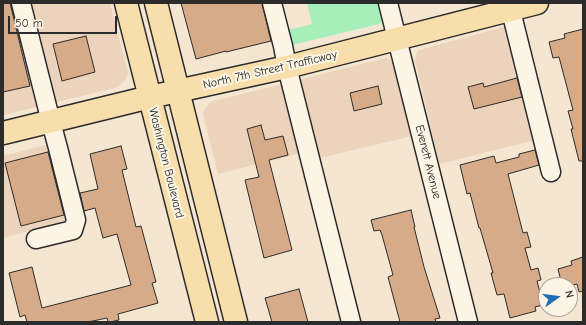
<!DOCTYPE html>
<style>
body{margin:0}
#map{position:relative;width:586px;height:325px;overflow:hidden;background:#f5e6d2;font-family:"Comic Neue",sans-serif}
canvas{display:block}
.frame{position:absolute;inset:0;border:4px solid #2b2b2b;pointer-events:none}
.north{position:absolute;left:538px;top:277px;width:40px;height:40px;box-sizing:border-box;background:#fcf5e5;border:1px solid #a8a49b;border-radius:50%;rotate:76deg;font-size:11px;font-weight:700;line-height:16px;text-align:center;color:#2b2b2b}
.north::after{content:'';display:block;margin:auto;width:14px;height:18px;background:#1f6fb2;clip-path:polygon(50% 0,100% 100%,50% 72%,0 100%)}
.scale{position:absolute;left:8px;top:16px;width:109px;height:18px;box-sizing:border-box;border:2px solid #2b2b2b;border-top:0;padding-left:5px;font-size:12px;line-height:14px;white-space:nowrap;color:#2b2b2b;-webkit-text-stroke:3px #fcf5e5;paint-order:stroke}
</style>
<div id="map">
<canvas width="586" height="325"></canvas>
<div class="frame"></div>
<div class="north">N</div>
<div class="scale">50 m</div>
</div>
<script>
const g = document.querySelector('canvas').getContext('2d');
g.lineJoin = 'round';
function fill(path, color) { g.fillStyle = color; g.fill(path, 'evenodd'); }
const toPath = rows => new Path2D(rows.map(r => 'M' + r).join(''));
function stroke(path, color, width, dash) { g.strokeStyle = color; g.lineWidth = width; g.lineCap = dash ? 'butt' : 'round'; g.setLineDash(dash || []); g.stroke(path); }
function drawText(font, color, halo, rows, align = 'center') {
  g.font = font + ' "Comic Neue",sans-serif'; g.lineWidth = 4; g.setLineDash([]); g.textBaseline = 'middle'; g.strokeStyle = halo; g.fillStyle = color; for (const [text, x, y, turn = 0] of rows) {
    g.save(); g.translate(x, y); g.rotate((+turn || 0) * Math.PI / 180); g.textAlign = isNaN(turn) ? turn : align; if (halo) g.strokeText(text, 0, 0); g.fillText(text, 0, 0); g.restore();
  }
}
fill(toPath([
 [3,3,110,3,127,69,128,74,126,79,118,87,111,89,3,115],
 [518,23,547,137,439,164,415,61,417,52,419,50],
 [386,58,393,61,395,64,412,136,316,159,302,153,218,174,204,118,203,112,209,103,214,101],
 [50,144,68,220,3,238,3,156]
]), '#ecd4bc');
fill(toPath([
 [307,3,381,3,384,14,383,21,379,24,288,46,284,31,312,24]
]), '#a7eeba');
const building = toPath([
 [3,3,10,3,30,86,3,92,3,3],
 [181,3,262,3,271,41,226,52,226,51,196,59,181,3],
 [583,29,583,161,579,161,571,129,573,129,568,111,573,110,559,57,553,58,549,42,565,38,564,34,583,29],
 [86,36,95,72,62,81,53,44,86,36],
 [517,78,522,97,474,109,468,87,483,83,484,87,517,78],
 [378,86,382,104,354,111,350,93,378,86],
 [261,125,265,140,283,136,288,155,269,160,292,250,264,258,245,180,259,177,247,129,261,125],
 [121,146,127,169,122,170,136,227,141,226,156,282,152,283,158,303,118,314,119,320,110,322,108,322,107,318,88,322,27,322,25,315,20,317,9,273,32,267,42,308,131,285,117,234,103,238,95,208,84,211,80,193,98,189,90,154,121,146],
 [535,150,539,165,508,174,523,233,527,232,531,247,525,248,531,270,538,268,541,280,537,281,543,305,535,307,536,311,510,318,504,294,497,295,491,273,493,273,480,228,479,228,470,193,467,194,460,165,494,156,496,163,519,157,519,154,535,150],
 [48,152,64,215,21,226,5,163,48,152],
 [411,210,415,227,414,227,424,267,440,318,435,319,436,322,400,322,388,277,393,275,382,235,380,230,374,231,371,220,411,210],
 [583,257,583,291,579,292,577,284,572,285,562,285,558,269,572,265,571,261,583,257],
 [299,289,308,322,272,322,265,298,299,289]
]);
fill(building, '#d7ab88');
stroke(building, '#2b2b2b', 1);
const minor = toPath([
 [21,3,51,122,58,148,76,220,73,230,36,239],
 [272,3,283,46,287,67,351,322],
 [388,3,468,322],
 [509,3,551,172]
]);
const major = toPath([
 [126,3,207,322],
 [156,3,236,322],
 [3,133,150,97,287,67,537,3]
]);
stroke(minor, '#2b2b2b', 21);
stroke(major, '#2b2b2b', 25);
stroke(minor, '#fcf5e5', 18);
stroke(major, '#f8deab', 22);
drawText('12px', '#2b2b2b', '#fcf5e5', [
 ["North 7th Street Trafficway",270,70,-13],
 ["Everett Avenue",428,162,76],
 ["Washington Boulevard",166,163,76]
]);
</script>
